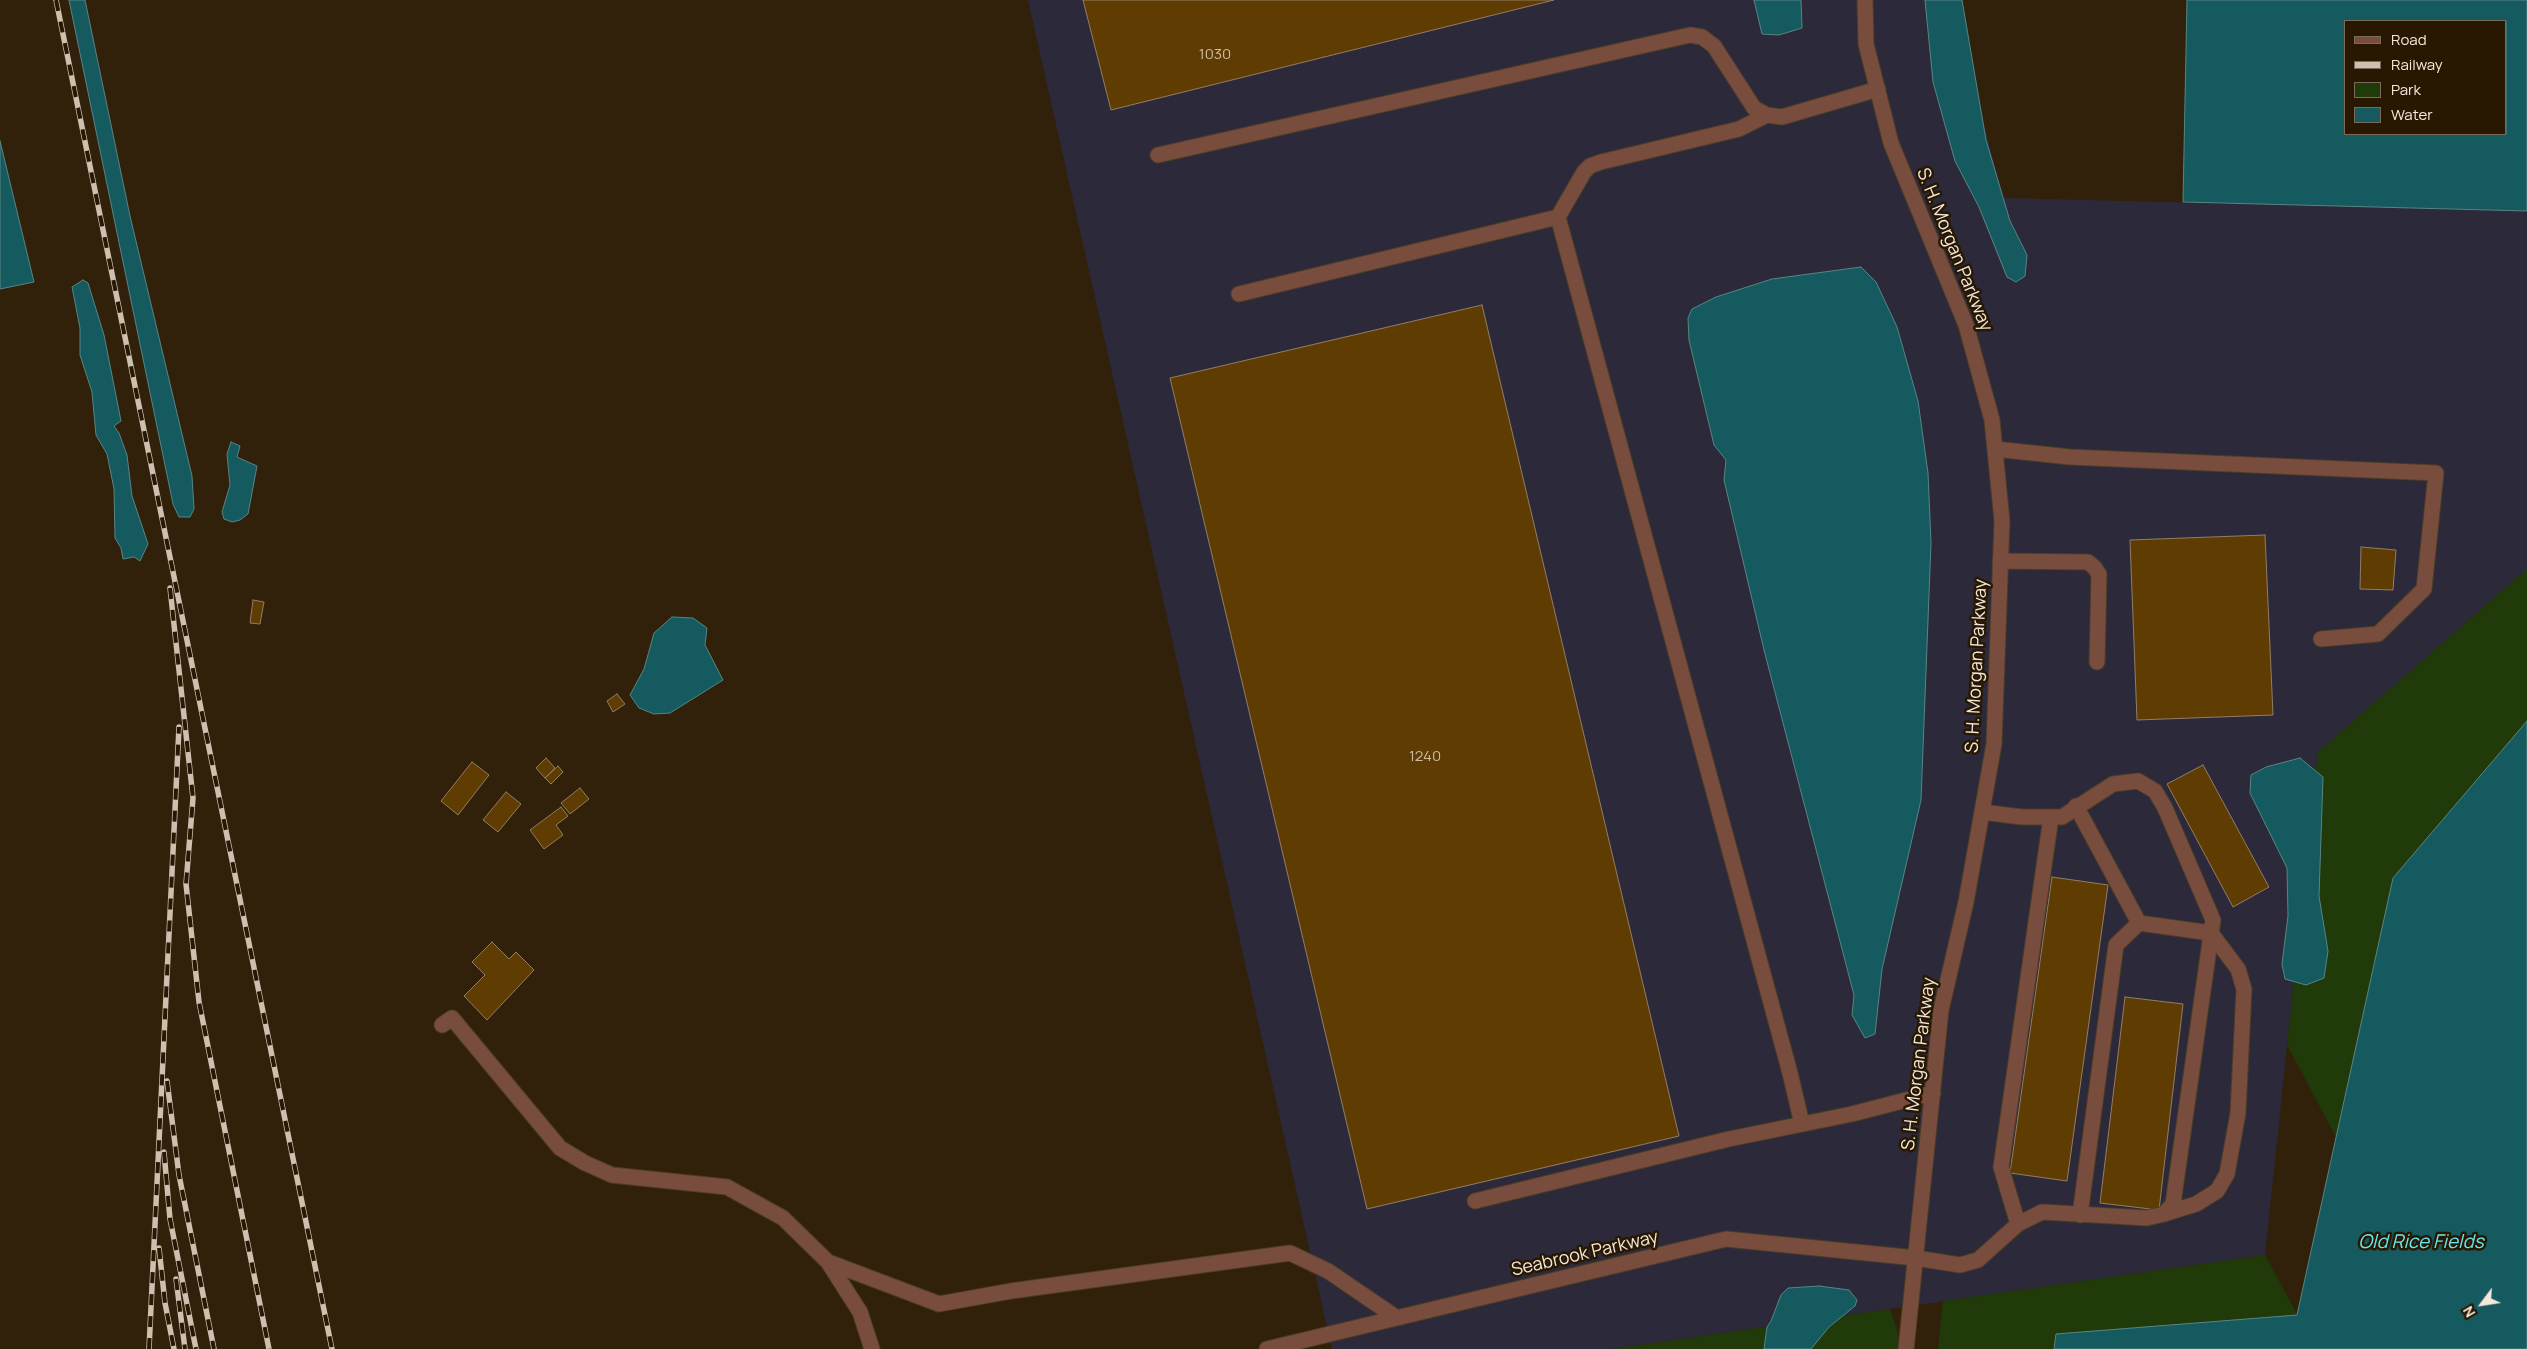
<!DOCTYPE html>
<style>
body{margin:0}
#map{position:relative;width:2527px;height:1349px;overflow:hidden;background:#32210a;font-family:Manrope,sans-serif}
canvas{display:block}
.legend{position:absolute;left:2344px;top:20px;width:162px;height:115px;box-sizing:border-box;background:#281802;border:1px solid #796b59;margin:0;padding:6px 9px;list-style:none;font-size:15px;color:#f3e8db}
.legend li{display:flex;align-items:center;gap:10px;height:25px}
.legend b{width:25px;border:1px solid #796b59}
.north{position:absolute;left:2457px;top:1279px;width:50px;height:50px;-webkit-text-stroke:4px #281802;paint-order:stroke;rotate:239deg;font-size:14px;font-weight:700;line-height:20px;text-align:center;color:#f3e8db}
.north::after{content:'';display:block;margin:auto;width:18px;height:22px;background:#f3e8db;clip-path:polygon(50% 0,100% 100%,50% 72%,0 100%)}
</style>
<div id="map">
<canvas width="2527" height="1349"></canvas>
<ul class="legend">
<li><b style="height:6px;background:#784d3e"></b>Road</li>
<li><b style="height:6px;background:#cdc0b1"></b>Railway</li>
<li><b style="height:14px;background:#203a09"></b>Park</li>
<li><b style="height:14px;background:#155a5f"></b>Water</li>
</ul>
<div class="north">N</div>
</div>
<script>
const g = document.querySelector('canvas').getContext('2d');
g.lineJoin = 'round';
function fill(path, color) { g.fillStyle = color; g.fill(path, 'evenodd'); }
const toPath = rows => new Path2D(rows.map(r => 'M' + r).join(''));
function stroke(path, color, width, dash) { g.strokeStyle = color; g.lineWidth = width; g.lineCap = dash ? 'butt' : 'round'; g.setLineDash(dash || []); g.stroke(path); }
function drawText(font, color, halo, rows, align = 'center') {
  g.font = font + ' Manrope,sans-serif'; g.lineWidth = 5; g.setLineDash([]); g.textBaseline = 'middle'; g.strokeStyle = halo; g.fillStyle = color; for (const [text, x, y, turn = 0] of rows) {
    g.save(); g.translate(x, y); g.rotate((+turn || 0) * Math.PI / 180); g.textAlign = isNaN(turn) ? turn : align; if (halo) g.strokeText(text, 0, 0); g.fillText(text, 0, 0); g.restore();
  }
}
fill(toPath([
 [1028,0,1952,0,2003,198,2527,211,2527,569,2318,752,2265,1255,1611,1349,1332,1349]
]), '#2c2a3a');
fill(toPath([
 [2527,569,2527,1349,2449,1349,2287,1045,2318,752],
 [2265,1255,2316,1349,1938,1349,1943,1301],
 [1890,1309,1903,1349,1611,1349]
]), '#203a09');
const water = toPath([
 [69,0,85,0,130,216,192,476,194,509,190,517,179,517,173,504,69,0],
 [1754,0,1801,0,1802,28,1779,35,1762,34,1754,0],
 [1925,0,1962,0,1986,140,2010,221,2027,255,2025,276,2016,282,2007,277,1979,207,1955,161,1933,82,1925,0],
 [2187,0,2527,0,2527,211,2183,202,2187,0],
 [2346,21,2506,21,2506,134,2346,134,2346,21],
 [0,141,34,282,0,289,0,141],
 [1861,267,1876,282,1897,327,1918,401,1928,473,1931,543,1921,800,1882,969,1875,1034,1865,1038,1852,1015,1854,995,1764,650,1724,480,1726,460,1714,445,1689,340,1688,318,1692,309,1716,297,1772,279,1861,267],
 [83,280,88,283,104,335,121,421,114,426,119,433,127,455,132,496,148,544,140,561,134,557,123,559,121,548,115,538,114,489,107,454,96,435,92,392,80,355,80,328,72,287,83,280],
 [231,442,240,446,237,457,257,466,248,514,240,520,232,522,224,519,222,512,230,485,227,454,231,442],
 [672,617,693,618,707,628,705,645,723,680,670,713,654,714,639,708,630,695,644,669,654,633,672,617],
 [2527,721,2527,1349,2054,1349,2056,1334,2297,1315,2393,878,2527,721],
 [2300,758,2323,777,2319,896,2328,951,2324,978,2306,985,2285,979,2282,964,2288,916,2287,868,2250,793,2251,775,2266,767,2300,758],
 [1819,1286,1849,1290,1857,1300,1855,1306,1829,1327,1811,1349,1764,1349,1767,1327,1771,1321,1781,1295,1788,1288,1819,1286]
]);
fill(water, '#155a5f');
stroke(water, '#588584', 1);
const building = toPath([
 [1083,0,1554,0,1111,110,1083,0],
 [1482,305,1679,1136,1367,1209,1170,378,1482,305],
 [2265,535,2273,715,2137,720,2130,540,2265,535],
 [2361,547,2396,550,2393,590,2360,589,2361,547],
 [253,600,264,602,260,624,250,623,253,600],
 [617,694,625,704,613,712,607,701,617,694],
 [546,758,555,768,545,778,536,768,546,758],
 [472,762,489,775,458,815,441,801,472,762],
 [2203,765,2269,887,2233,907,2167,784,2203,765],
 [558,766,563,772,551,784,545,778,558,766],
 [580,788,589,799,570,814,561,803,580,788],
 [506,792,521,804,498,832,483,820,506,792],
 [561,807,568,816,556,825,563,835,544,849,530,830,561,807],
 [2052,877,2108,885,2067,1181,2010,1173,2052,877],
 [492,942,509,959,516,952,534,970,487,1020,464,996,485,975,472,962,492,942],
 [2125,997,2183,1004,2159,1210,2100,1203,2125,997]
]);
fill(building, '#5f3c02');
stroke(building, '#927d65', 1);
const minor = toPath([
 [1865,0,1866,44,1891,143,1966,325,1992,420,2002,521,1994,744,1966,902,1941,1010,1906,1349],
 [1158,155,1690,35,1702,37,1714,46,1754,108,1767,115,1782,117,1878,89],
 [1558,217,1790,1073,1802,1124],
 [1239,294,1558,217,1584,172,1590,166,1601,162,1739,129,1767,115],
 [1995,449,2070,457,2436,473,2424,589,2378,634,2321,639],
 [2000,561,2088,562,2094,567,2099,574,2097,662],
 [2076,806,2139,923],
 [442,1025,452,1018,560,1148,585,1163,612,1175,727,1187,783,1218,828,1262,860,1312,872,1349],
 [1475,1201,1729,1139,1852,1114,1933,1093],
 [2080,1215,2116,945,2139,923,2211,933,2238,969,2244,989,2238,1113,2227,1174,2217,1191,2196,1204,2164,1214],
 [2018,1224,2001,1167,2051,817],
 [828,1262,939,1304,1011,1291,1290,1253,1328,1271,1397,1318],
 [1267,1349,1726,1239,1916,1258,1960,1265,1978,1260,2018,1224,2042,1212,2147,1218,2164,1214,2173,1204,2213,920,2165,808,2155,791,2138,781,2113,784,2062,817,2022,817,1982,812]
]);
stroke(minor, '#4d3d27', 17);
stroke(minor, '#784d3e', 15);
const rail = toPath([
 [56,0,332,1349],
 [170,588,193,798,186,884,199,1002,269,1349],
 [167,1081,179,1175,214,1349],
 [164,1152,170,1219,196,1349],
 [159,1248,165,1303,174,1349],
 [176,1279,185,1349],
 [149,1349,179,727]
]);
stroke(rail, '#cdc0b1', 5.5);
stroke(rail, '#281802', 4, [11]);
drawText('15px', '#cebda5', null, [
 ["1030",1215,55],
 ["1240",1425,757]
]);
drawText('18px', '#f3e8db', '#281802', [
 ["S. H. Morgan Parkway",1954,250,68],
 ["S. H. Morgan Parkway",1977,666,-87],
 ["S. H. Morgan Parkway",1919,1064,-83],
 ["Seabrook Parkway",1585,1254,-13]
]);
drawText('italic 19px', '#68e6f0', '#281802', [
 ["Old Rice Fields",2421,1243]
]);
</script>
